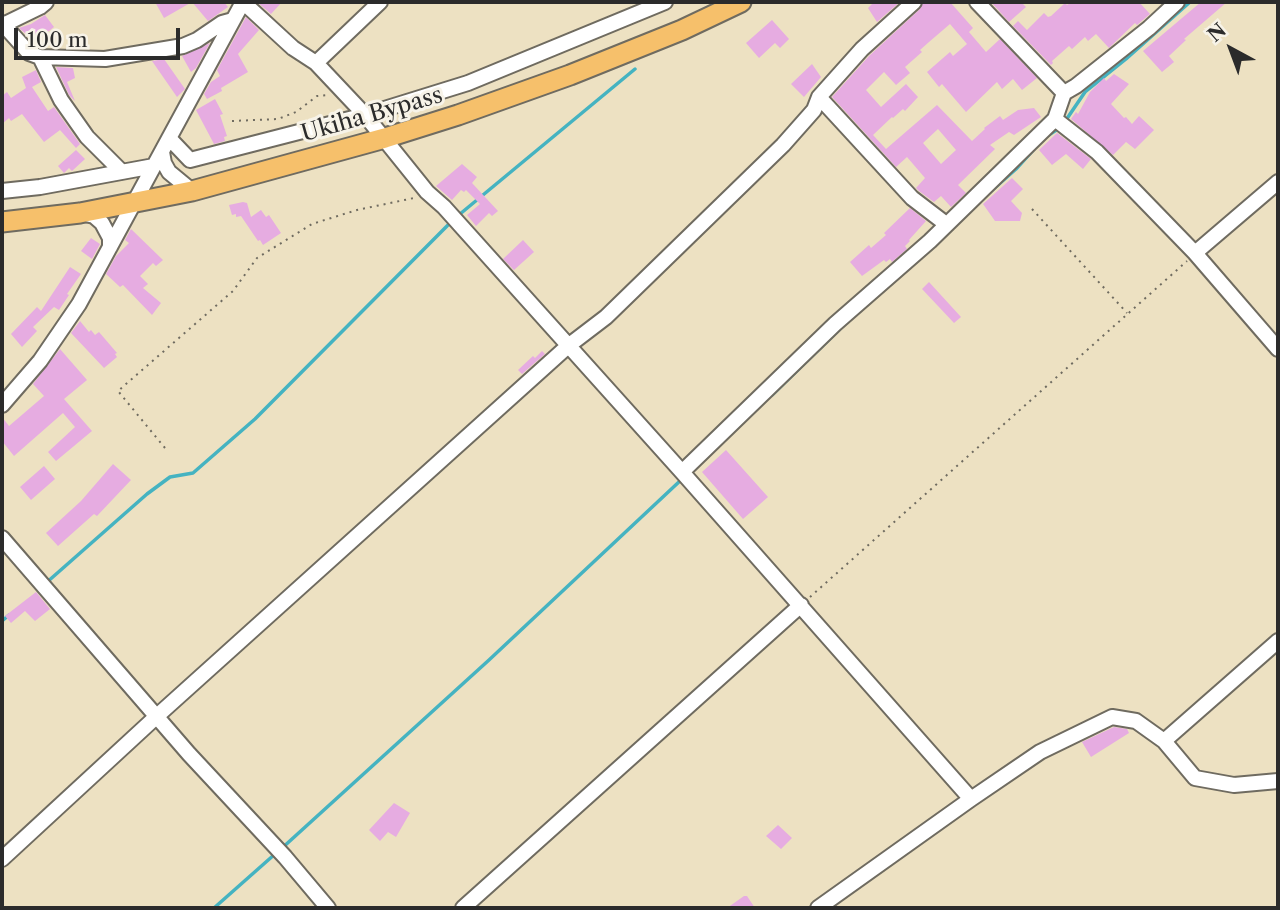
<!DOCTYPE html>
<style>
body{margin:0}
#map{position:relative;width:1280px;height:910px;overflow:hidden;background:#ede1c2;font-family:"Libre Caslon Text",serif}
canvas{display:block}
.frame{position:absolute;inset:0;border:4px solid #2b2b2b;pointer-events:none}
.north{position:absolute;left:1196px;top:14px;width:70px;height:70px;-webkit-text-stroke:5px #f7f3e8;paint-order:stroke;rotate:319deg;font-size:19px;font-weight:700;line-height:28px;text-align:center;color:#2b2b2b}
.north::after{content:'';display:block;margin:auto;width:24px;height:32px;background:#2b2b2b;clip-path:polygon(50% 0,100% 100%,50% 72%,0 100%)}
.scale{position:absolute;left:14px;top:28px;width:166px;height:32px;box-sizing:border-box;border:4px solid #2b2b2b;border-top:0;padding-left:9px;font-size:21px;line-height:24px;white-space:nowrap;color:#2b2b2b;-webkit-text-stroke:5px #f7f3e8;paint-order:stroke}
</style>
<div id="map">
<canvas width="1280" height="910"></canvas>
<div class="frame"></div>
<div class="north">N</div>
<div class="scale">100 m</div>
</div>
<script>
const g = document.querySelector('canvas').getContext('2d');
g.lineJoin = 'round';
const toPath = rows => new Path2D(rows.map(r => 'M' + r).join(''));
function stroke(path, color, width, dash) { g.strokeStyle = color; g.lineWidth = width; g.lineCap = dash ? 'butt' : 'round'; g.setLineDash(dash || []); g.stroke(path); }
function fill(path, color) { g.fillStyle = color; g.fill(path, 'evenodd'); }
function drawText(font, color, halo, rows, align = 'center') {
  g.font = font + ' "Libre Caslon Text",serif'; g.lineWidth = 6; g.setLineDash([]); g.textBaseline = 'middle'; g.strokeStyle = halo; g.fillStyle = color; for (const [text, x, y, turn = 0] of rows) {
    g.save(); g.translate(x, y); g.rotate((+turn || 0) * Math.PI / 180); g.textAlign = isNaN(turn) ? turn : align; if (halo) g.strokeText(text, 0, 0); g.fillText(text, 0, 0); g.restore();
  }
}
stroke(toPath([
 [1066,120,1085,92,1126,59,1190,2],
 [1044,138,1058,129],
 [990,192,1016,169,1034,149],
 [460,214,635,69],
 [772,395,847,322],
 [46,583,147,494,170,477,193,473,255,419,449,224],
 [2,621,9,615],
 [281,849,489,660,681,480],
 [214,908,275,854]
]), '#45b3c1', 3.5);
fill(toPath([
 [155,2,224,2,228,7,208,21,192,2,164,18],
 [257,2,282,2,271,14],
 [874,2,900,2,877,22,868,8],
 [923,2,950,2,973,28,969,32,986,52,1000,39,1037,78,1022,90,1013,79,1002,89,997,82,966,112,942,84,939,87,927,72,950,52,953,56,967,44,950,24,929,42,920,50,922,52,905,67,910,73,896,85,884,72,866,90,881,107,906,84,918,97,905,111,903,109,893,118,892,117,873,135,886,149,937,105,972,141,985,129,984,128,1000,116,1003,120,1018,110,1034,108,1041,117,1014,135,1009,132,990,145,995,149,958,185,966,193,951,207,941,196,934,202,919,191,916,188,925,178,907,157,896,167,832,97,869,56,920,9],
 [938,129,956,150,941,164,923,143],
 [991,2,1021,2,1026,7,1009,22],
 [1072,2,1139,2,1150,14,1137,25,1135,23,1109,48,1096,34,1088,41,1085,37,1072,49,1069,46,1052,61,1053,63,1051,65,1013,26,1018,21,1027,30,1044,13,1048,17,1051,16,1065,3,1067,5],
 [1201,2,1227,2,1184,39,1186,40,1169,56,1174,62,1162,72,1143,51],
 [45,15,54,27,35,42,19,28,31,24],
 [246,17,259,30,238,54,248,72,221,88,222,91,207,99,204,94,211,82,220,76,217,70],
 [772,20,789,39,780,48,775,43,759,58,746,43],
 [210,43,196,68,191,72,182,56],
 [164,59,185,89,177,97,152,61],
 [812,64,821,77,804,97,791,84],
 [56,67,73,68,75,78,67,82,75,101,69,95],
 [36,70,41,82,32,87,48,111,54,107,80,144,76,148,60,130,44,142,22,114,11,121,9,118,2,124,2,96,7,92,11,98,26,88,22,77],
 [1114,74,1129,84,1111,104,1124,118,1126,117,1132,124,1139,116,1154,130,1135,149,1126,142,1113,155,1071,119,1076,112,1078,114,1090,92,1104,78,1106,81],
 [215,99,223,114,220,115,227,136,224,137,225,141,214,144,196,110],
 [1057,133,1091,159,1083,169,1066,154,1052,165,1039,150],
 [76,150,85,159,72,171,69,168,64,173,58,166],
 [462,164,477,177,472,183,498,211,492,216,489,213,476,226,467,215,480,204,466,190,464,192,461,190,452,200,436,186],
 [1012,178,1023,189,1011,201,1022,213,1020,221,995,221,983,204],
 [243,202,247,203,251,217,261,210,266,217,269,215,281,233,263,245,260,240,258,241,241,216,236,217,236,214,232,215,229,205],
 [910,208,926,221,909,240,910,241,905,246,907,249,892,262,890,259,886,262,884,260,862,276,850,262,869,245,871,248,886,235,884,233],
 [131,229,163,260,156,266,153,263,140,276,148,284,143,288,161,303,152,315,123,285,120,287,106,274,116,256,129,243,125,240],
 [91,238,100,244,92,259,81,251],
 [523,240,534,252,514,270,503,259],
 [70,267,81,274,67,294,69,295,59,310,54,307,33,327,37,331,22,347,11,334,37,307,41,311],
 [929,282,961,317,954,323,922,289],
 [80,321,89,332,91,330,95,335,99,332,117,353,115,354,117,357,104,368,71,333],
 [60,349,87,380,64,399,92,431,56,461,48,452,75,427,63,413,14,456,2,441,2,417,9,426,44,396,33,384],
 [542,351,545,354,522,374,518,370,533,356,535,358],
 [726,450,768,497,743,519,702,472],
 [113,464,131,480,97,516,94,514,58,546,46,533,81,501],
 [44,466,55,479,31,500,20,487],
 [36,592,50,609,35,621,25,611,11,623,5,616],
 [1114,727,1127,729,1129,733,1091,757,1082,742],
 [394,803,410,813,396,837,388,832,380,841,369,830],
 [778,825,792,838,781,849,766,836],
 [744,896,747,896,755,908,727,908]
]), '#e6ace1');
const minor = toPath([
 [243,2,293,48,316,63,365,115,427,192,444,207,682,472,971,799],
 [977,2,1064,93],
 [2,23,29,53,40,57,105,59,183,46,197,40,222,23,233,20],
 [3,25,40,7,46,2],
 [40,57,61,100,87,137,122,172],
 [316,63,380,2],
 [819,97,912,198,946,224],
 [1055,119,1097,152,1195,253,1278,349],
 [169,138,190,160,365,115,468,83,665,2],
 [162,152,164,163,169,172,192,191],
 [2,191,40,187,154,166],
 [82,213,94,216,102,223,110,238,110,247],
 [1195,253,1278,182],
 [2,405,40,361,79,304,243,2],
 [682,472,835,324,930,241,1055,119,1064,93,1076,86,1149,28,1177,2],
 [2,538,189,754,285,857,328,908],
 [1164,741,1278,641],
 [2,859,157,716,568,346,606,317,783,145,814,110,819,97,862,49,914,2],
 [463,908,801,605],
 [818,908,971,799,1040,752,1112,717,1136,721,1164,741,1195,778,1234,785,1278,781]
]);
const highway = toPath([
 [2,222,80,213,192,191,385,138,458,115,570,75,682,30,741,2]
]);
stroke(minor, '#6f6b60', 18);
stroke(highway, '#6f6b60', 23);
stroke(toPath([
 [232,121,278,119,296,112,317,96,328,95],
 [1032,209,1127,313],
 [165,448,118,391,233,291,257,258,312,224,357,210,414,198],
 [810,597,1187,261]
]), '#6f6b60', 2, [2, 5]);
stroke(minor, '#fff', 14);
stroke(highway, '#f6c06b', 19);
drawText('23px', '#2b2b2b', '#f7f3e8', [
 ["Ukiha Bypass",372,115,-16]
]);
</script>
